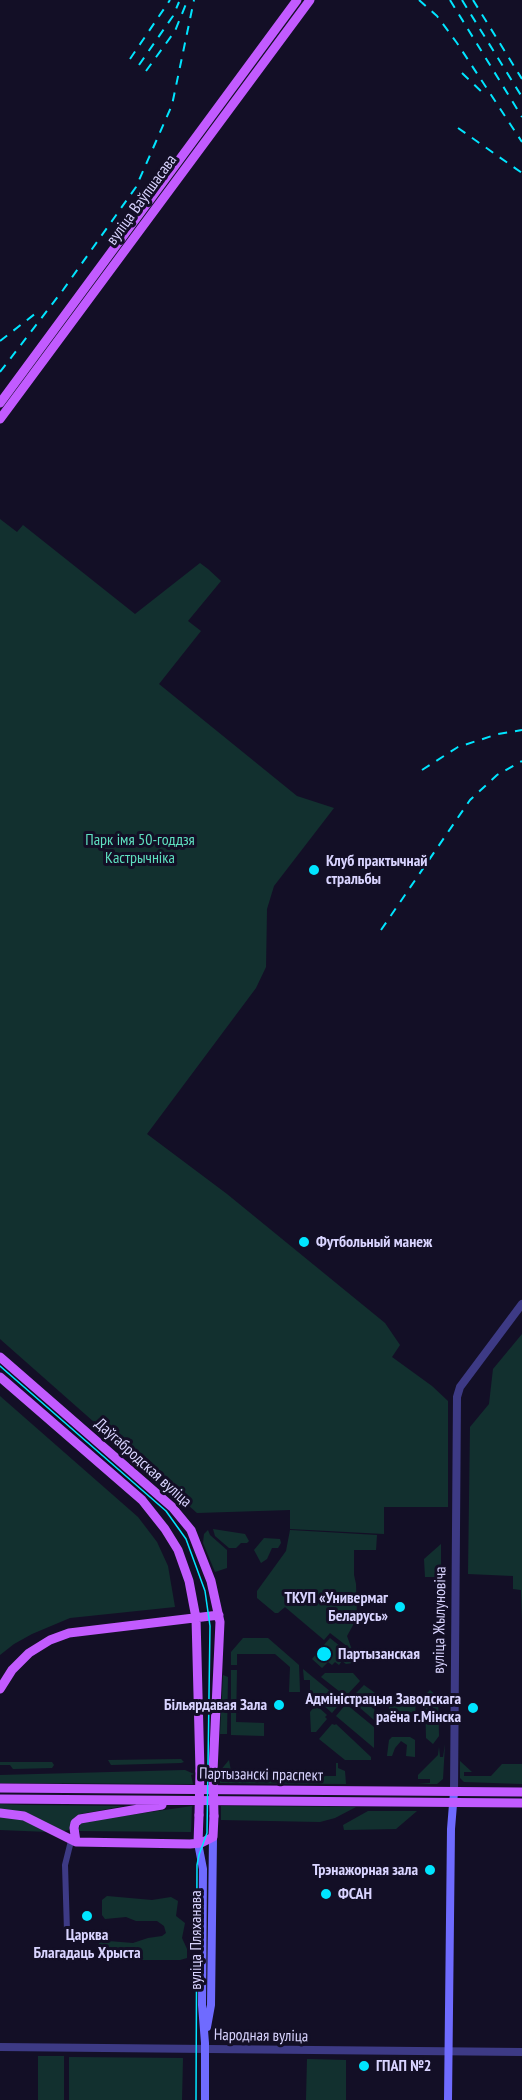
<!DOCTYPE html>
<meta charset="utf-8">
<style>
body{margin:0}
canvas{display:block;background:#130f26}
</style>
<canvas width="522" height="2100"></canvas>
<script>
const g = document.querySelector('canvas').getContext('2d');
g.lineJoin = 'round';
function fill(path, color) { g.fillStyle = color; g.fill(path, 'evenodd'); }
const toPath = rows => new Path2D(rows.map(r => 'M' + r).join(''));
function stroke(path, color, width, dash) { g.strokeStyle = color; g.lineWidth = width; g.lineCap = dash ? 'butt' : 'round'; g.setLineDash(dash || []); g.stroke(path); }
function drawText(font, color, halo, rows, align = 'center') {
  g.font = font + ' "PT Sans Narrow",sans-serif'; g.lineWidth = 6; g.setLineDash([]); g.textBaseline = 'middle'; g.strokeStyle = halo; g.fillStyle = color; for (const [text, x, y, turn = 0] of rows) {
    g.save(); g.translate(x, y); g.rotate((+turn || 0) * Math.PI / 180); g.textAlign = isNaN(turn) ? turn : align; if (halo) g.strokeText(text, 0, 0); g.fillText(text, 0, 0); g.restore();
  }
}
fill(toPath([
 [0,519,17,532,23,525,135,614,200,563,208,569,221,581,188,621,201,631,159,684,297,796,334,808,274,886,267,909,266,967,256,988,147,1134,227,1194,385,1323,400,1345,392,1357,432,1386,448,1401,448,1507,384,1507,384,1534,290,1529,290,1510,197,1513,0,1339],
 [522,1334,522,1622,521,1590,513,1589,513,1576,468,1574,470,1427,489,1404,493,1369],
 [0,1396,138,1517,157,1542,168,1566,175,1607,70,1618,32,1634,14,1644,0,1655],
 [213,1529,245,1534,249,1541,247,1543,241,1543,236,1548,229,1548,215,1536],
 [208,1530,210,1535,227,1550,227,1568,215,1572,203,1543,204,1534],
 [290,1530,377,1535,376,1550,354,1550,354,1575,356,1584,357,1618,347,1636,352,1650,330,1633,324,1640,285,1607,278,1613,275,1613,257,1598,257,1591,286,1551],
 [264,1538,280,1539,281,1543,278,1548,272,1548,267,1559,261,1563,254,1550],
 [441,1544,441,1577,425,1577,424,1559],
 [243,1638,268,1638,299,1665,300,1692,289,1692,290,1667,275,1654,237,1654,237,1665,231,1665,231,1652],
 [330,1638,352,1656,353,1663,346,1664,342,1661,339,1665,335,1662,332,1665,328,1662,322,1668,312,1659],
 [303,1669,342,1701,332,1713,310,1693,310,1680,304,1680],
 [231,1670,237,1670,236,1722,264,1723,264,1736,231,1735],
 [325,1673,353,1673,360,1681,347,1695,344,1695,321,1677],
 [223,1675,228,1677,227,1734,220,1734],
 [364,1685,375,1693,374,1720,352,1701,351,1698],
 [430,1690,438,1697,439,1736,433,1744,426,1738,425,1695],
 [402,1693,410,1700,416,1695,415,1719,409,1723,394,1722,389,1718,389,1696,395,1700],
 [346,1704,374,1727,374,1748,336,1716],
 [316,1705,327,1715,325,1717,327,1719,316,1732,311,1732,310,1712],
 [332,1724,335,1725,336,1724,371,1757,371,1760,345,1760,319,1739],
 [392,1737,410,1737,415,1740,415,1757,406,1756,407,1745,401,1741,395,1748,392,1756,387,1756,389,1740],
 [445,1744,443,1779,437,1784,418,1784,430,1783,430,1779,418,1779,418,1775,438,1755,439,1747,440,1757,443,1757],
 [181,1759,184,1762,181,1763,111,1765,108,1760],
 [229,1760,231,1771,250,1774,304,1776,336,1776,336,1763,338,1763,338,1768,345,1771,346,1784,220,1783,220,1771],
 [460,1761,472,1772,464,1772,464,1776,491,1776,502,1764,522,1764,522,1784,464,1782,460,1778],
 [0,1762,52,1762,54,1765,52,1768,13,1769,10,1765,0,1765],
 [185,1770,194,1774,191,1775,193,1784,0,1783,0,1775],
 [0,1804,25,1805,124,1806,80,1814,74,1818,69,1830,64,1831,58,1830,23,1812,0,1809],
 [192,1806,191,1832,78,1831,81,1823,89,1821],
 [221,1806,356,1807,335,1818,320,1822,221,1820],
 [368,1811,417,1811,396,1829,344,1830,343,1825],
 [0,1816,24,1819,49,1832,0,1830],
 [107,1896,152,1900,171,1897,178,1901,176,1916,185,1923,182,1938,187,1949,187,1958,180,1960,120,1960,104,1958,98,1954,97,1947,100,1942,108,1941,133,1943,148,1938,162,1936,166,1933,164,1926,157,1921,136,1921,126,1917,105,1919,102,1915,102,1900],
 [38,2056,64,2056,64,2100,38,2100],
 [69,2057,183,2058,182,2100,69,2100],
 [307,2059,346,2060,346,2100,306,2100]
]), '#12302f');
stroke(toPath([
 [67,1931,65,1865,71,1841]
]), '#3d3a85', 6);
stroke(toPath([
 [454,1792,457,1397,460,1387,522,1304],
 [0,2047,522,2052]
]), '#3d3a85', 8);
stroke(toPath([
 [198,1843,203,1869,202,2005,205,2043,205,2100],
 [207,2027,211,2005,213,1837],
 [448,2100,451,1829,454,1792]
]), '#6f6bff', 8);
stroke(toPath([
 [0,403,297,0],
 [0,419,310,0],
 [0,1357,172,1507,191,1530,211,1581,220,1622,213,1771],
 [0,1377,142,1500,165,1529,178,1550,189,1581,196,1618,200,1771],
 [0,1689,12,1670,29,1653,50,1640,69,1633,219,1615],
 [0,1788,522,1792],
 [0,1799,522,1803],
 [0,1813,24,1816,76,1842,190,1844,201,1843,213,1837,214,1816],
 [76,1842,74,1828,75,1823,80,1819,162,1805],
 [198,1843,199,1815]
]), '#c25bff', 9);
stroke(toPath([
 [0,1366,166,1511,186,1539,205,1591,210,1626,207,1833,199,1855,197,1865,196,2100]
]), '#00e5ff', 1.5);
stroke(toPath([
 [419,0,437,16,457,43,522,142],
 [450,0,522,117],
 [462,0,522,97],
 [473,0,522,79],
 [130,59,170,0],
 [139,65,173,16,179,2],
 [146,71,175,31,186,4],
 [462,73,484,94],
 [458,128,522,173],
 [0,341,40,310],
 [0,372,63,290,136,187,172,105,194,0],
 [422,770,458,747,498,734,522,730],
 [381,930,470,800,497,775,522,761]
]), '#00e5ff', 2, [9, 8]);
stroke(toPath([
 [213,1771,214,1816],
 [199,1815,200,1771]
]), '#c25bff', 9);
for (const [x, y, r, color] of [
 [314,870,6,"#00e5ff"],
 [304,1242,6,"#00e5ff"],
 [400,1607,6,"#00e5ff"],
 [324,1654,8,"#00e5ff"],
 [279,1705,6,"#00e5ff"],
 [473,1708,6,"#00e5ff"],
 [430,1870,6,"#00e5ff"],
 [326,1894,6,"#00e5ff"],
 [87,1916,6,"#00e5ff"],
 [364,2066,6,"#00e5ff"]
]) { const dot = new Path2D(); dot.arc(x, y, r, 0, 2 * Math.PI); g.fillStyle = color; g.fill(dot); stroke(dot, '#130f26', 2); }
drawText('16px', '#d9d4ff', '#130f26', [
 ["вуліца Ваўпшасава",142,200,-54],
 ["Даўгабродская вуліца",143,1463,42],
 ["вуліца Жылуновіча",440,1620,-89],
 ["Партызанскі праспект",261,1775,1],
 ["вуліца Пляханава",196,1940,-90],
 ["Народная вуліца",261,2036,1]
]);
drawText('16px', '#5fe0c0', '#130f26', [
 ["Парк імя 50-годдзя",140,840],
 ["Кастрычніка",140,858]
]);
drawText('bold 16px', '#d9d4ff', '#130f26', [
 ["Клуб практычнай",326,861],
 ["стральбы",326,879],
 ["Футбольный манеж",316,1242],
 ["ТКУП «Универмаг",388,1598,"right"],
 ["Беларусь»",388,1616,"right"],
 ["Партызанская",338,1654],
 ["Адміністрацыя Заводскага",461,1699,"right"],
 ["раёна г.Мінска",461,1717,"right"],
 ["Більярдавая Зала",267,1705,"right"],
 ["Трэнажорная зала",418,1870,"right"],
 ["ФСАН",338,1894],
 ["Царква",87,1935,"center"],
 ["Благадаць Хрыста",87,1953,"center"],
 ["ГПАП №2",376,2066]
], 'left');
</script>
